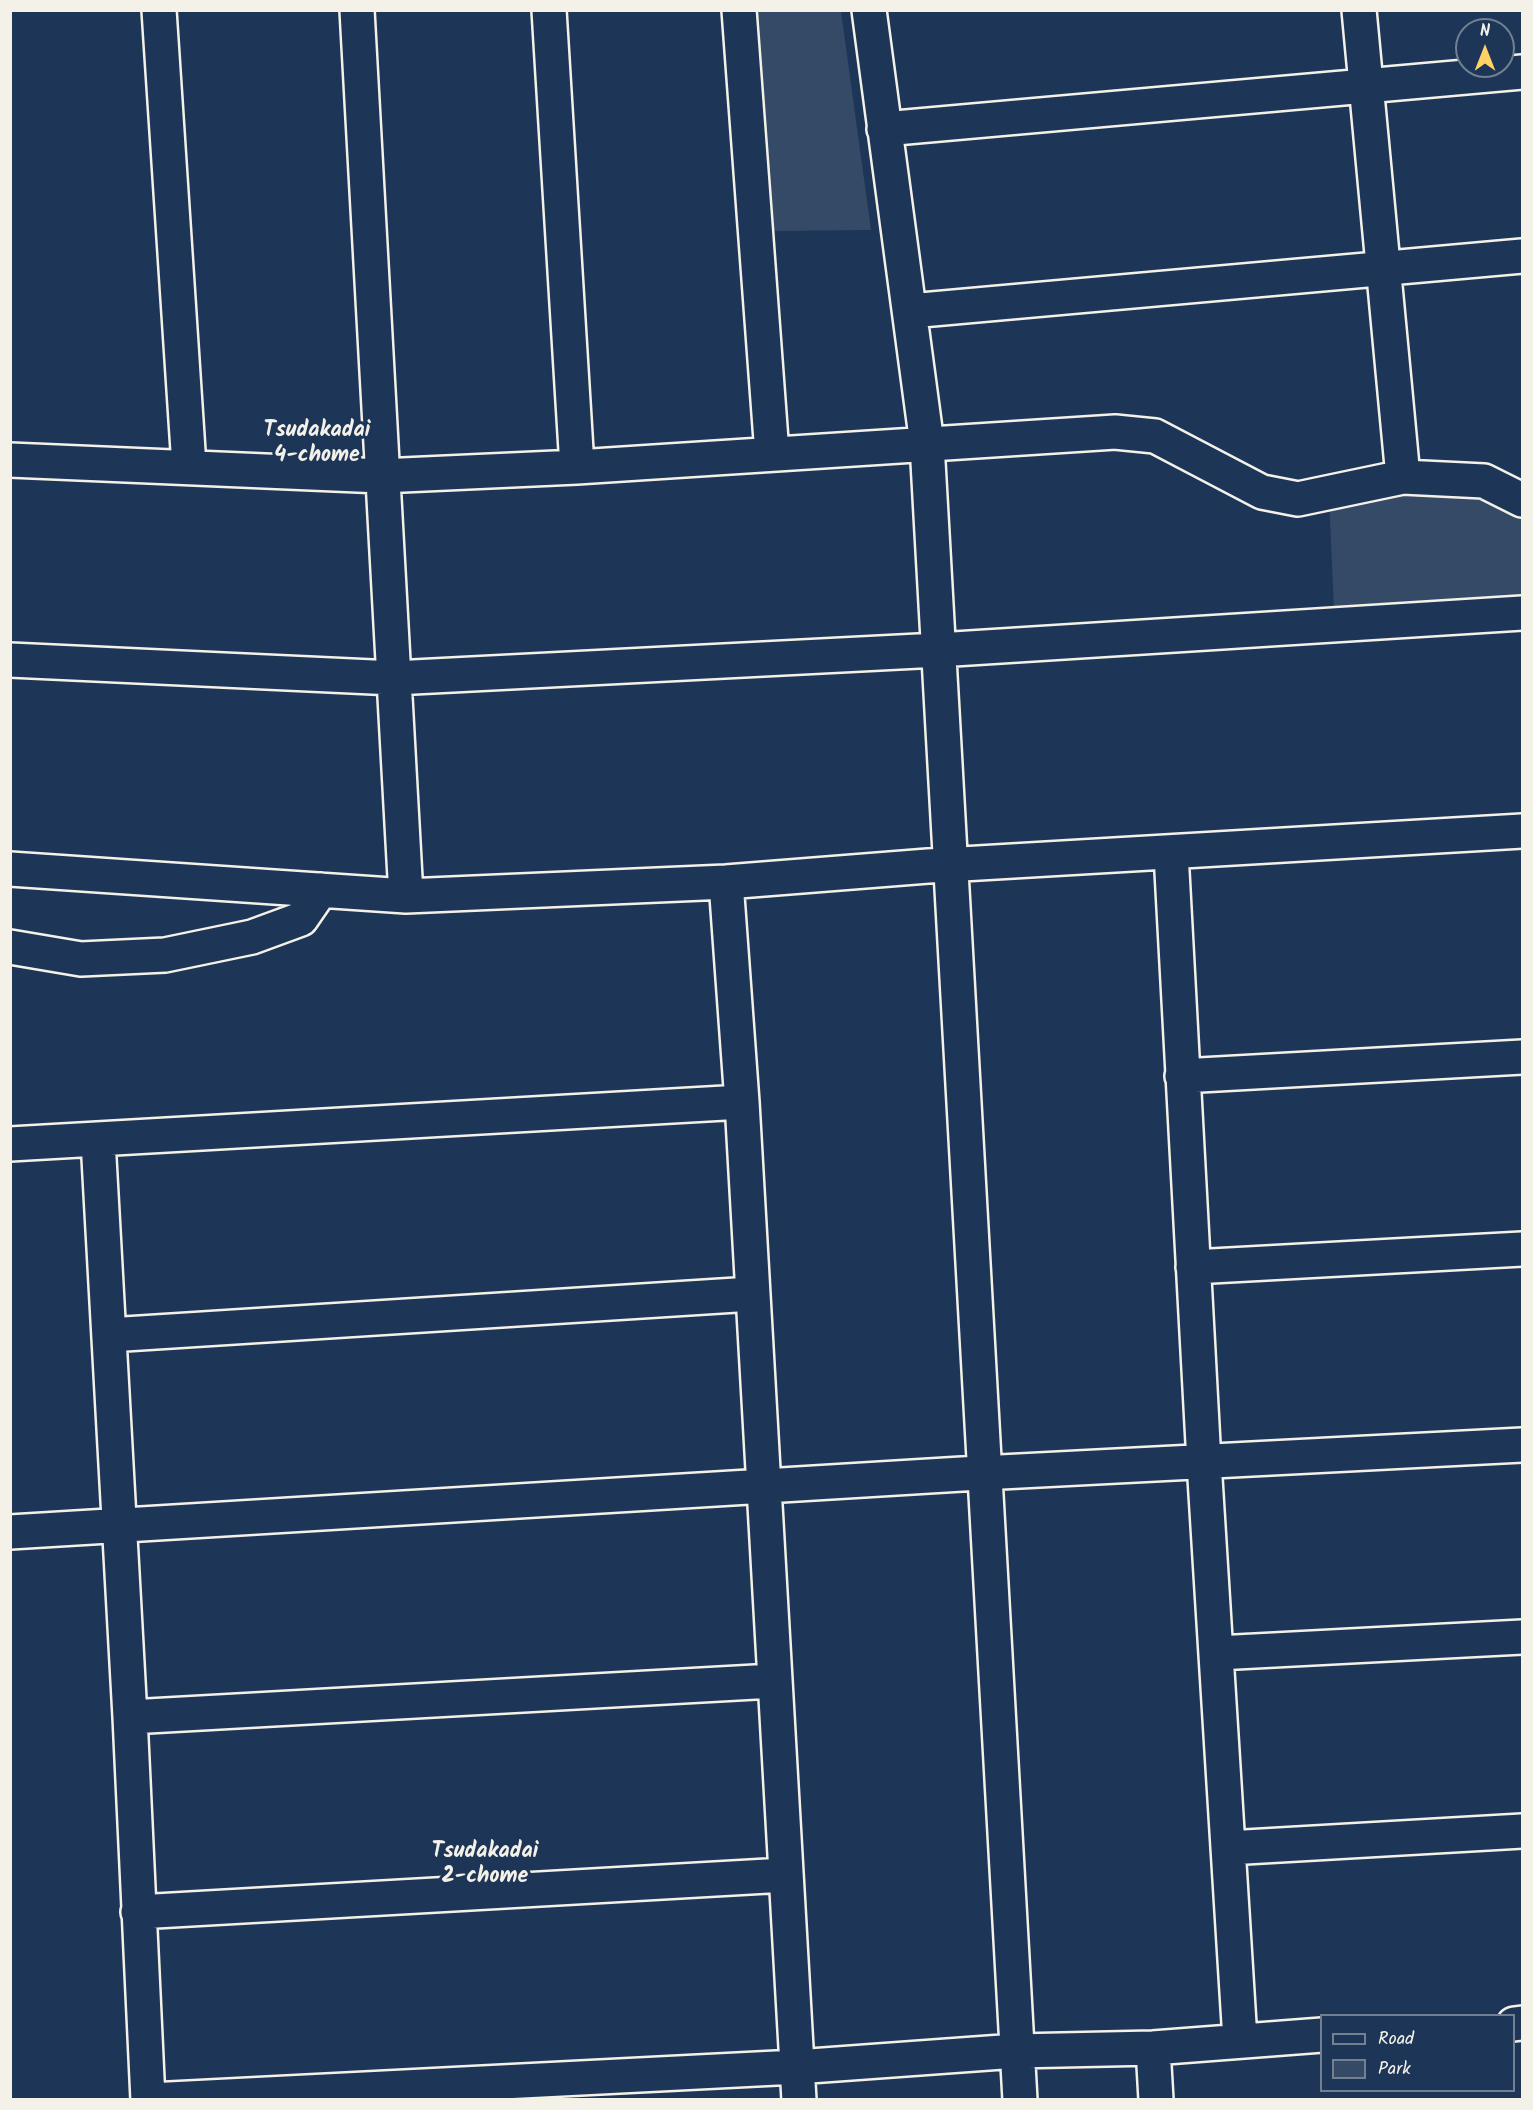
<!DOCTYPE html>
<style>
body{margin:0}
#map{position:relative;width:1533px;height:2110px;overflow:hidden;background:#1d3557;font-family:Kalam,sans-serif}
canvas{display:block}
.frame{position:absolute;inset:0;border:12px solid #f4f1e8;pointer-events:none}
.legend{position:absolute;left:1320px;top:2014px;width:195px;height:78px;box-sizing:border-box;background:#1d3557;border:2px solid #738091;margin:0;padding:8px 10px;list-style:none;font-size:18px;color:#f4f1e8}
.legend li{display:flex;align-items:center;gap:12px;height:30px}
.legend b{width:30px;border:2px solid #738091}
.north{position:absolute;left:1455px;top:18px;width:60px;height:60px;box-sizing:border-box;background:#1d3557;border:2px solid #738091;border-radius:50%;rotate:0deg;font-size:16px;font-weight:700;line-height:24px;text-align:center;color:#f4f1e8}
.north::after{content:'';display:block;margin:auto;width:21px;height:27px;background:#ffd166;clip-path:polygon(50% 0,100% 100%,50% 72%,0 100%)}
</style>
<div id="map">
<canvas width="1533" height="2110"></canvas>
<div class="frame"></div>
<ul class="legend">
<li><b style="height:8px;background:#1d3557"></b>Road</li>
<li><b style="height:16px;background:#354a67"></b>Park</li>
</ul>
<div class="north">N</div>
</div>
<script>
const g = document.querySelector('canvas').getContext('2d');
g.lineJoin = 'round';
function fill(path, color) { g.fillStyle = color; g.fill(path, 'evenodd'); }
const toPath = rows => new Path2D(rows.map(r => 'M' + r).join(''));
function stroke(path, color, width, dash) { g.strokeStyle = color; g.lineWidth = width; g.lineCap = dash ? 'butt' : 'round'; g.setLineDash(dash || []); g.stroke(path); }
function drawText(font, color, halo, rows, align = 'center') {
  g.font = font + ' Kalam,sans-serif'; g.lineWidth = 6; g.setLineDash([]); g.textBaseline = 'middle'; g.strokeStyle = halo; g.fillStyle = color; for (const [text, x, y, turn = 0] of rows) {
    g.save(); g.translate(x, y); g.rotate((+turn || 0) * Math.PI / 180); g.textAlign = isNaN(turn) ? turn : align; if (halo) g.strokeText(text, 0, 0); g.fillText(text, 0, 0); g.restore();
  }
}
fill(toPath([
 [753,11,841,11,871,230,772,231],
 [1390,487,1486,495,1522,513,1522,598,1334,609,1329,498]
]), '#354a67');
const minor = toPath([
 [159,10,189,466],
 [357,10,406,896],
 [549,10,577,467],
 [739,10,772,454],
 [869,10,927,444,1020,2100],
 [1359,10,1403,477],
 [884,129,1522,72],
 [910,311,1522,256],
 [10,460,381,476,577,467,1115,432,1155,436,1262,492,1298,499,1403,477,1484,481,1522,500],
 [10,660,394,678,938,650,1522,613],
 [1171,853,1204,1462,1240,2040],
 [10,869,406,896,726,882,928,866,1522,831],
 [726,882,742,1102,799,2100],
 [10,947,81,959,165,955,252,937,301,919,321,890],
 [1182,1076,1522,1057],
 [98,1140,130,1717,148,2100],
 [10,1144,742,1102],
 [1193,1267,1522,1249],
 [109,1335,752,1294],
 [10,1532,962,1474,1522,1445],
 [1217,1653,1522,1637],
 [130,1717,773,1681],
 [1228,1848,1522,1831],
 [138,1912,785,1875],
 [1514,2024,1522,2023],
 [1153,2048,1156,2100],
 [150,2100,796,2067,1016,2051,1153,2048,1322,2035]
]);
stroke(minor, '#f4f1e8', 38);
stroke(minor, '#1d3557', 33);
drawText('bold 22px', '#f4f1e8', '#1d3557', [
 ["Tsudakadai",317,432],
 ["4-chome",317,457],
 ["Tsudakadai",485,1853],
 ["2-chome",485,1878]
]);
</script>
